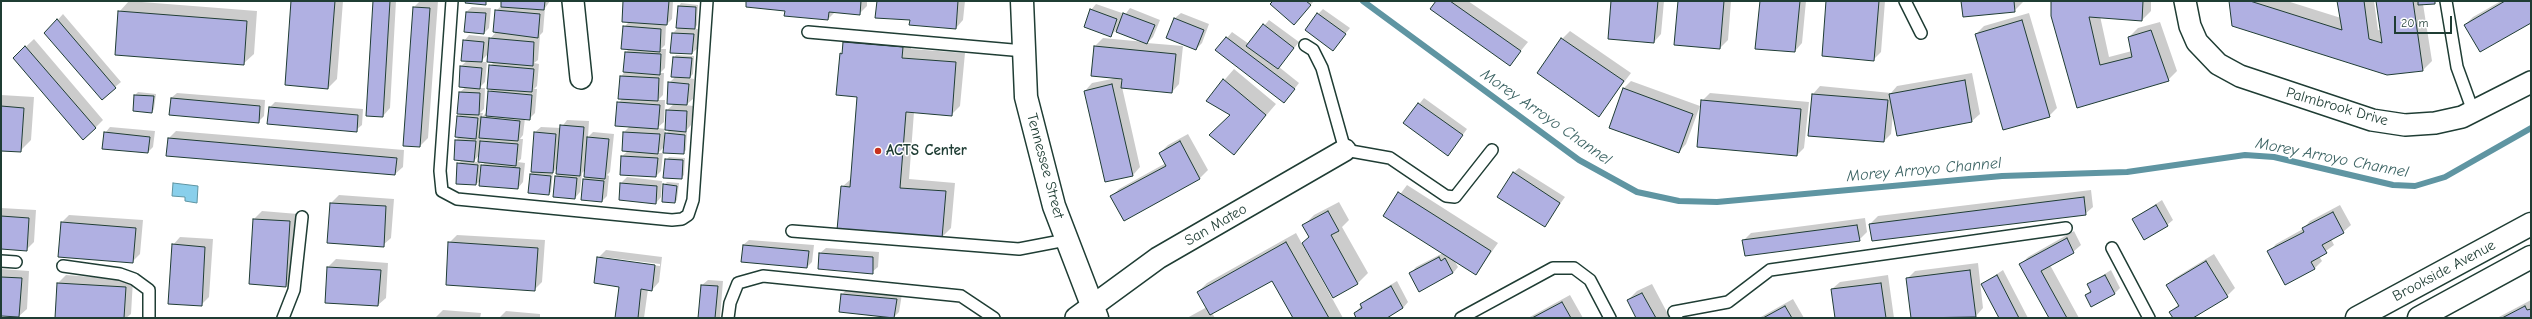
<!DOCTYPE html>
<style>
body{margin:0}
#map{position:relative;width:2532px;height:319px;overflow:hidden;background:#fff;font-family:"Comic Neue",sans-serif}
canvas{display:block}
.frame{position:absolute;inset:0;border:2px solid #1f3d34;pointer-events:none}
.scale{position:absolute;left:2394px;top:16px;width:58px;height:18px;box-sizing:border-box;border:2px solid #1f3d34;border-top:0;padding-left:5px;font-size:12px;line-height:14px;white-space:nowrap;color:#1f3d34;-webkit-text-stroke:3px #fff;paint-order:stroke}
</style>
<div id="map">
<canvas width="2532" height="319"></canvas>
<div class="frame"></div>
<div class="scale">20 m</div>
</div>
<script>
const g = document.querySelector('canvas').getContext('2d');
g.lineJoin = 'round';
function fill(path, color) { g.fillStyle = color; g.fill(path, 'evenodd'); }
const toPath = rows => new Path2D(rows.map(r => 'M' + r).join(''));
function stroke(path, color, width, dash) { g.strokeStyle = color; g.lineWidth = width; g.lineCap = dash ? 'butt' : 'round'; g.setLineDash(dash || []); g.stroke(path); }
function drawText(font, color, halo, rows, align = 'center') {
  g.font = font + ' "Comic Neue",sans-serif'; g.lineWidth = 3; g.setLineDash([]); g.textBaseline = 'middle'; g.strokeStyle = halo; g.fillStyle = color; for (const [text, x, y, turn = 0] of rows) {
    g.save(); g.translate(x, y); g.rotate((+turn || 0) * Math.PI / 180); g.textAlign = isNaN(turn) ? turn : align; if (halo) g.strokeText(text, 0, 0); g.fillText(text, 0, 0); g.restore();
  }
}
const water = toPath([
 [173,183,198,186,197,203,185,201,185,197,172,196,173,183]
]);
fill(water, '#89cfeb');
stroke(water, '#5f95a2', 1);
fill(toPath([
 [129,1,257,11,254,54,243,64,119,12],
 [292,1,343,1,337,79,328,88],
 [374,1,396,1,390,108,383,116],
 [420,1,438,1,428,138,420,146,414,7],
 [502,1,550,1,545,8,543,32,540,35,538,60,534,63,539,64,537,86,534,89,537,89,535,113,529,119,525,118,523,135,520,139,523,139,521,159,518,162,525,163,523,182,518,188,482,165,486,162,480,162,479,182,476,184,458,164,462,160,455,159,456,140,460,136,458,117,462,113,460,92,466,87,461,66,468,60,464,41,469,35,489,37,488,41,497,31,496,11,502,5],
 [489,53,494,62,490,66,493,88,489,92,487,112,482,117,483,113,480,113,484,109,485,88,479,88,485,82,487,62,480,62],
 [479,155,479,162,473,162],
 [624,1,673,1,672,19,666,25,665,45,661,49,666,49,665,68,660,73,664,73,663,95,658,100,665,100,664,122,657,128,666,129,667,110,674,104,669,83,676,76,674,58,676,55,694,56,693,74,689,78,694,79,693,99,686,105,693,106,691,125,685,132,687,132,686,150,683,153,665,146,658,153,663,153,661,171,656,176,622,156,628,151,624,132,630,126,618,103,623,98,621,76,624,73,626,52,629,49,624,27,629,22],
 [665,129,670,130,664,135],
 [747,1,867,1,867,6,859,14,835,12,828,19],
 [878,1,965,1,963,20,956,28,911,19],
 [1274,1,1314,1,1299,18],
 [1437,1,1468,1,1528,42,1510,64],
 [1612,1,1664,1,1661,34,1654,42],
 [1679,1,1731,1,1728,40,1720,48],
 [1761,1,1806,1,1802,43,1795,51],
 [1827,1,1885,1,1881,52,1874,59],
 [1962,1,2023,1,2023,2,2014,11],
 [2052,1,2151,1,2151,11,2142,20,2100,16,2109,57,2132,51,2129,37,2138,28,2160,22,2177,71,2168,80,2078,107],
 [2230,1,2287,1,2341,18,2338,1,2374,1,2378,30,2382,31,2377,1,2437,1,2423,4,2432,61,2423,70],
 [2501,1,2531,1,2531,22,2465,25,2473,17],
 [681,3,698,5,697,25,694,29,699,29,698,48,692,53,673,33,679,27,679,6],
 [1096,4,1122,13,1121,20,1130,8,1160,20,1153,37,1147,43,1183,46,1179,84,1172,92,1122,87,1140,167,1133,175,1106,181,1085,91,1092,83,1117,78,1095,46,1103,38,1145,42,1116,30,1110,36,1091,10],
 [1120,77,1123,78,1122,86],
 [472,7,491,8,489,28,484,33,466,12],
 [1323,9,1350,28,1333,49,1318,14],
 [1181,13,1209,24,1202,43,1196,49,1167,38,1175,18],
 [2029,13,2057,108,2049,116,1976,34,1984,26],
 [63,14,121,82,115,87,46,33],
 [1269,20,1299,42,1279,67,1299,83,1289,96,1217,50,1232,32,1249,44],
 [1570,31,1631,73,1599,115,1562,39],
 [853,34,912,39,911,49,965,53,960,106,951,115,914,112,909,179,955,183,951,228,942,237,842,187,852,178,858,96,841,54,844,51,844,43],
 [34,39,103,120,95,128,14,58],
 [1234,69,1276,104,1234,153,1231,115,1207,100],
 [1972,73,1980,114,1972,121,1897,135,1893,114,1891,134,1884,141,1813,94,1820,86,1891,93,1897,86],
 [1631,81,1700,106,1686,144,1679,152,1623,89],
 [138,92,156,94,154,109,152,112,135,95],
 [177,93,265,100,264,116,258,122,171,98],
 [1710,93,1809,102,1804,148,1797,155,1702,101],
 [1,95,34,97,31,140,20,151,1,150],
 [1424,98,1467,129,1448,155,1404,123],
 [275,102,363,109,362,125,356,130,270,107],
 [567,120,589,121,588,137,593,132,614,134,610,172,607,175,609,176,607,196,602,201,584,179,587,176,585,170,582,173,580,192,575,198,555,177,559,173,558,167,553,172,551,192,548,194,530,174,534,171,535,132,541,127,561,128],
 [110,127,155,131,153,147,148,152,105,133],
 [176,131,404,150,403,167,395,174,168,139],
 [1188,134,1208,170,1200,178,1124,219,1112,196,1119,189,1166,163,1160,153,1168,145],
 [669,157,685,158,684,175,681,178,666,160],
 [1519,168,1565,197,1544,226,1513,173],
 [627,177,662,181,661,197,656,203,620,200,621,183],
 [667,182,679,183,677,200,675,202,664,185],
 [1407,185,1498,243,1476,274,1454,260,1458,267,1453,273,1411,273,1416,267,1443,253,1384,216],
 [2091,190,2093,207,2085,214,1870,224,1878,216],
 [339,195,394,199,391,238,383,245,328,242,331,203],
 [2162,200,2173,220,2167,225,2133,219],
 [1339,202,1349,220,1342,227,1368,273,1357,284,1309,237,1303,226,1314,215],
 [2340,205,2351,225,2343,232,2331,239,2334,245,2319,256,2322,261,2314,269,2269,252,2276,244,2303,229,2310,221],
 [1,208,36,210,34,242,26,250,1,248],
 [262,211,298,214,294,278,286,286,254,219],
 [69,215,143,220,140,254,132,262,62,222],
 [1865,218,1867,232,1859,240,1743,241,1751,233],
 [2074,231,2081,245,2073,252,2050,265,2079,318,2050,318,2020,265,2028,257],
 [1296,233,1343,318,1294,318,1273,279,1212,313,1215,318,1187,318,1207,307,1198,292,1207,283],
 [457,235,545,240,542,282,534,290,449,243],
 [180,237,213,239,209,297,201,305,173,245],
 [749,240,814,245,812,262,807,267,743,245],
 [826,248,879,252,878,267,872,272,820,253],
 [606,250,662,257,659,282,652,290,648,289,644,318,616,318,620,286,598,258],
 [603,257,660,264,660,266,603,259],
 [2214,254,2235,288,2227,296,2191,318,2174,318,2170,312,2179,304,2167,285,2175,278],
 [336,259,388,263,386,298,378,305,328,267],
 [1978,263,1983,308,1976,316,1912,318,1907,279,1915,271],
 [1,269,29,271,27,309,19,316,1,315],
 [2003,270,2028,318,2000,318,1982,284],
 [2111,270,2120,288,2114,294,2086,295,2091,290,2088,285],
 [66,275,133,280,131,314,126,318,73,318,58,283],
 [1888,275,1894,318,1836,318,1832,289,1840,282],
 [708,280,723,281,720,318,699,318,702,285],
 [1397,281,1408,302,1403,308,1385,318,1358,318,1355,313,1367,299],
 [1652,284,1670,318,1637,318,1628,300,1637,291],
 [848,289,902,294,899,312,894,317,842,294],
 [1570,295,1583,318,1528,318],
 [1793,299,1804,318,1759,318],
 [2531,300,2531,318,2497,318],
 [443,310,481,313,480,318,435,318],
 [506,311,540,314,540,318,499,318]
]), '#0003');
stroke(toPath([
 [1363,1,1579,160,1637,192,1679,201,1717,202,2002,176,2127,172,2245,155,2274,157,2393,185,2415,186,2445,177,2531,128]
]), '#5f95a2', 6);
const building = toPath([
 [291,1,335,1,328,89,285,85,291,1],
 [373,1,390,1,383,117,366,116,373,1],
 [466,1,486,1,486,5,465,3,466,1],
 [501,1,545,1,544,10,501,7,501,1],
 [623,1,669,1,667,25,622,22,623,1],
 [746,1,861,1,860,15,829,12,828,20,784,16,785,11,746,7,746,1],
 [877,1,958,1,956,29,909,25,910,20,875,18,877,1],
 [1273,1,1306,1,1311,5,1294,25,1270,4,1273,1],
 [1436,1,1450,1,1521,51,1510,66,1430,9,1436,1],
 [1611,1,1658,1,1654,43,1608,39,1611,1],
 [1678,1,1724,1,1720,49,1674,45,1678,1],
 [1760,1,1800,1,1795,52,1755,49,1760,1],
 [1826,1,1879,1,1874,61,1822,56,1826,1],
 [1961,1,2014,1,2015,12,1963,17,1961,1],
 [2051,1,2143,1,2142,21,2089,17,2100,65,2132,57,2128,37,2151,30,2169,81,2077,108,2051,16,2051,1],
 [2229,1,2250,1,2342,30,2337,1,2364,1,2369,39,2382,43,2376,1,2413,1,2423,71,2387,75,2232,26,2229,1],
 [2418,1,2435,1,2435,4,2418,5,2418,1],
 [2505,1,2531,1,2531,23,2480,52,2464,25,2505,1],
 [678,6,696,7,695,29,676,28,678,6],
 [413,7,430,8,420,147,403,146,413,7],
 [1090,9,1117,19,1111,37,1084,27,1090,9],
 [495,10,540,14,538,38,493,32,495,10],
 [118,11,247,21,244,65,115,55,118,11],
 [466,12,486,13,484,34,464,32,466,12],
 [1123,13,1155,25,1147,44,1116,32,1123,13],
 [1317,13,1346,34,1333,51,1305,30,1317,13],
 [1174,18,1204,30,1196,50,1166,38,1174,18],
 [57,19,116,88,102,100,44,33,57,19],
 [2022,20,2050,117,2003,130,1975,34,2022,20],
 [1263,24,1294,48,1278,69,1246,46,1263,24],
 [623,26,661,29,660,52,621,49,623,26],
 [672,33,694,34,692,54,670,53,672,33],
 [1226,37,1295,89,1284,103,1215,50,1226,37],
 [489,38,534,42,533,66,487,62,489,38],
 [1561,38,1624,81,1599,117,1537,73,1561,38],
 [463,40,484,42,482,62,461,61,463,40],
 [843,42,903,47,902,58,956,62,952,116,906,112,900,188,946,191,942,238,837,230,841,186,850,187,857,97,836,95,840,53,842,54,843,42],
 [25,46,96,128,83,140,13,58,25,46],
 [1094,46,1176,54,1172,93,1121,88,1122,79,1091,76,1094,46],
 [625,52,661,54,660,75,623,72,625,52],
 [673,57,692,58,690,78,671,77,673,57],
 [489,65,534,69,532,92,487,89,489,65],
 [460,66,482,68,480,89,459,87,460,66],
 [620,76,659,78,658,101,618,99,620,76],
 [1223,79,1266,115,1234,155,1209,135,1230,115,1206,101,1223,79],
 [1965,80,1972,122,1897,136,1889,94,1965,80],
 [668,82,689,84,687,105,667,104,668,82],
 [1112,84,1133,176,1105,182,1084,91,1112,84],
 [1623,88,1693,114,1679,153,1609,128,1623,88],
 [488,91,532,95,530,120,486,116,488,91],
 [459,92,480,93,479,115,457,114,459,92],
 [1812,94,1888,100,1884,142,1808,136,1812,94],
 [134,95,154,96,152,113,133,111,134,95],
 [171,98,260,106,259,123,169,115,171,98],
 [1701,100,1801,109,1797,156,1697,147,1701,100],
 [617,102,660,105,658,129,615,126,617,102],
 [1418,103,1463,135,1448,156,1403,123,1418,103],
 [1,106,24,108,21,152,1,151,1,106],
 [269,107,358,115,357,132,267,124,269,107],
 [666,110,687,111,686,132,665,130,666,110],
 [457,116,478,118,476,139,455,137,457,116],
 [481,117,520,121,518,141,479,138,481,117],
 [560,125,584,127,580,176,556,174,560,125],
 [104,132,150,137,148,153,102,149,104,132],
 [534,132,556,134,553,173,531,172,534,132],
 [623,132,660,134,658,154,622,151,623,132],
 [665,133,685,135,684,154,663,153,665,133],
 [587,137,609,139,605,179,584,177,587,137],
 [168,138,397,158,395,175,166,156,168,138],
 [455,140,476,141,474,162,454,160,455,140],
 [480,141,518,144,516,166,478,162,480,141],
 [1180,141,1200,179,1124,221,1110,196,1166,166,1159,153,1180,141],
 [621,156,658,158,656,177,620,175,621,156],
 [665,159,683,160,682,179,663,178,665,159],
 [457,163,478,165,476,185,456,184,457,163],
 [481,165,520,168,518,189,479,186,481,165],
 [1513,172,1560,203,1545,227,1497,197,1513,172],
 [530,174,551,176,549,195,528,193,530,174],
 [555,176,577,178,575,199,553,197,555,176],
 [583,179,604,181,602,202,581,200,583,179],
 [620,183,657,186,656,204,619,200,620,183],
 [663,184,677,186,675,203,662,202,663,184],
 [1398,192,1491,251,1476,275,1383,216,1398,192],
 [2084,197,2086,215,1872,241,1869,224,2084,197],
 [330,203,386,206,384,247,327,243,330,203],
 [2156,205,2168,226,2144,240,2132,219,2156,205],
 [1328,211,1339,231,1331,235,1358,284,1333,298,1302,243,1309,237,1302,225,1328,211],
 [2333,212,2344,233,2322,245,2327,253,2311,262,2315,269,2285,285,2267,251,2304,232,2302,228,2333,212],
 [1,216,29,218,27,251,1,249,1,216],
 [253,219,290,221,286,287,249,284,253,219],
 [61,222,136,228,133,263,58,257,61,222],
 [1857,225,1860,241,1745,256,1742,240,1857,225],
 [2067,238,2074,253,2041,271,2067,318,2049,318,2019,264,2067,238],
 [448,242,538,248,535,291,446,285,448,242],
 [1286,242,1329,318,1293,318,1272,281,1210,315,1197,292,1286,242],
 [172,244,205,247,202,306,168,304,172,244],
 [743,245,809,251,807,268,741,262,743,245],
 [819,253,873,257,873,274,818,269,819,253],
 [597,257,655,265,652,291,641,289,638,318,615,318,619,287,594,283,597,257],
 [1439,257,1441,261,1445,258,1453,273,1419,292,1409,273,1439,257],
 [2206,261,2228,297,2193,318,2173,318,2169,312,2179,306,2166,285,2206,261],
 [327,267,381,270,378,306,325,303,327,267],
 [1970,270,1976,317,1911,318,1906,278,1970,270],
 [1997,275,2019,318,1999,318,1981,284,1997,275],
 [2105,275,2115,294,2091,307,2085,295,2091,292,2087,284,2105,275],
 [1,277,22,278,19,317,1,316,1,277],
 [57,283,126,287,124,318,55,318,57,283],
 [1881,283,1886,318,1835,318,1831,289,1881,283],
 [701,285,718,286,715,318,698,318,701,285],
 [1391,286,1403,308,1387,318,1356,318,1354,313,1362,308,1360,304,1391,286],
 [1642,293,1656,318,1636,318,1627,300,1642,293],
 [841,294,897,299,894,318,839,312,841,294],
 [1562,302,1571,318,1532,318,1562,302],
 [1785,306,1792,318,1763,318,1785,306],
 [2525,306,2527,310,2531,309,2531,318,2502,318,2525,306]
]);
fill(building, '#b0b0e2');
stroke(building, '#1f3d34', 1);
const lane = toPath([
 [452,1,440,171,442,191,457,199,672,220,682,219,688,215,693,200,707,1],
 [1905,1,1921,33],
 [2446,1,2457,67,2473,111],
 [808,32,1024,51],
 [1305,45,1313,50,1322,68,1345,150,1390,158,1446,196,1455,197,1492,150],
 [792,231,1019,249,1066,240],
 [2112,248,2149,318],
 [1,261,16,262],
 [63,266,120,274,134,279,149,290,149,318],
 [283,318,294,290,302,217],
 [728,318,730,303,738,283,763,276,961,296,994,318],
 [1461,318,1553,268,1574,268,1590,280,1610,318],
 [1677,318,1674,312,1728,302,1770,270,2066,228]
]);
const street = toPath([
 [573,1,581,78],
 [2185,1,2190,26,2197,42,2218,64,2240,76,2372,120,2405,125,2435,123,2462,117,2531,82],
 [1076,318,1158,258,1345,150]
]);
const secondary = toPath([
 [1022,1,1026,97,1054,206,1097,318],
 [2357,318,2531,224],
 [2419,318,2531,257]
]);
stroke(lane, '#1f3d34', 14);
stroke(street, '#1f3d34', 24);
stroke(secondary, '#1f3d34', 25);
stroke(lane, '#fff', 11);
stroke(street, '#fff', 21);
stroke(secondary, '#fff', 22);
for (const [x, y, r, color] of [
 [878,151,4,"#c8321e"]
]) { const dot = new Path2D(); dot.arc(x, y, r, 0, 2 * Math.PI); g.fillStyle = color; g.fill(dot); stroke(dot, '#fff', 1.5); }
drawText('15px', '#1f3d34', '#fff', [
 ["Palmbrook Drive",2337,107,16],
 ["Tennessee Street",1045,166,75],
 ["San Mateo",1216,225,-30],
 ["Brookside Avenue",2444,271,-28]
]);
drawText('bold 15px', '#1f3d34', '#fff', [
 ["ACTS Center",886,151]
], 'left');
drawText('italic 16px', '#3a6262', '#fff', [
 ["Morey Arroyo Channel",1546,117,35],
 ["Morey Arroyo Channel",2332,158,11],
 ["Morey Arroyo Channel",1924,170,-5]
]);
</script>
